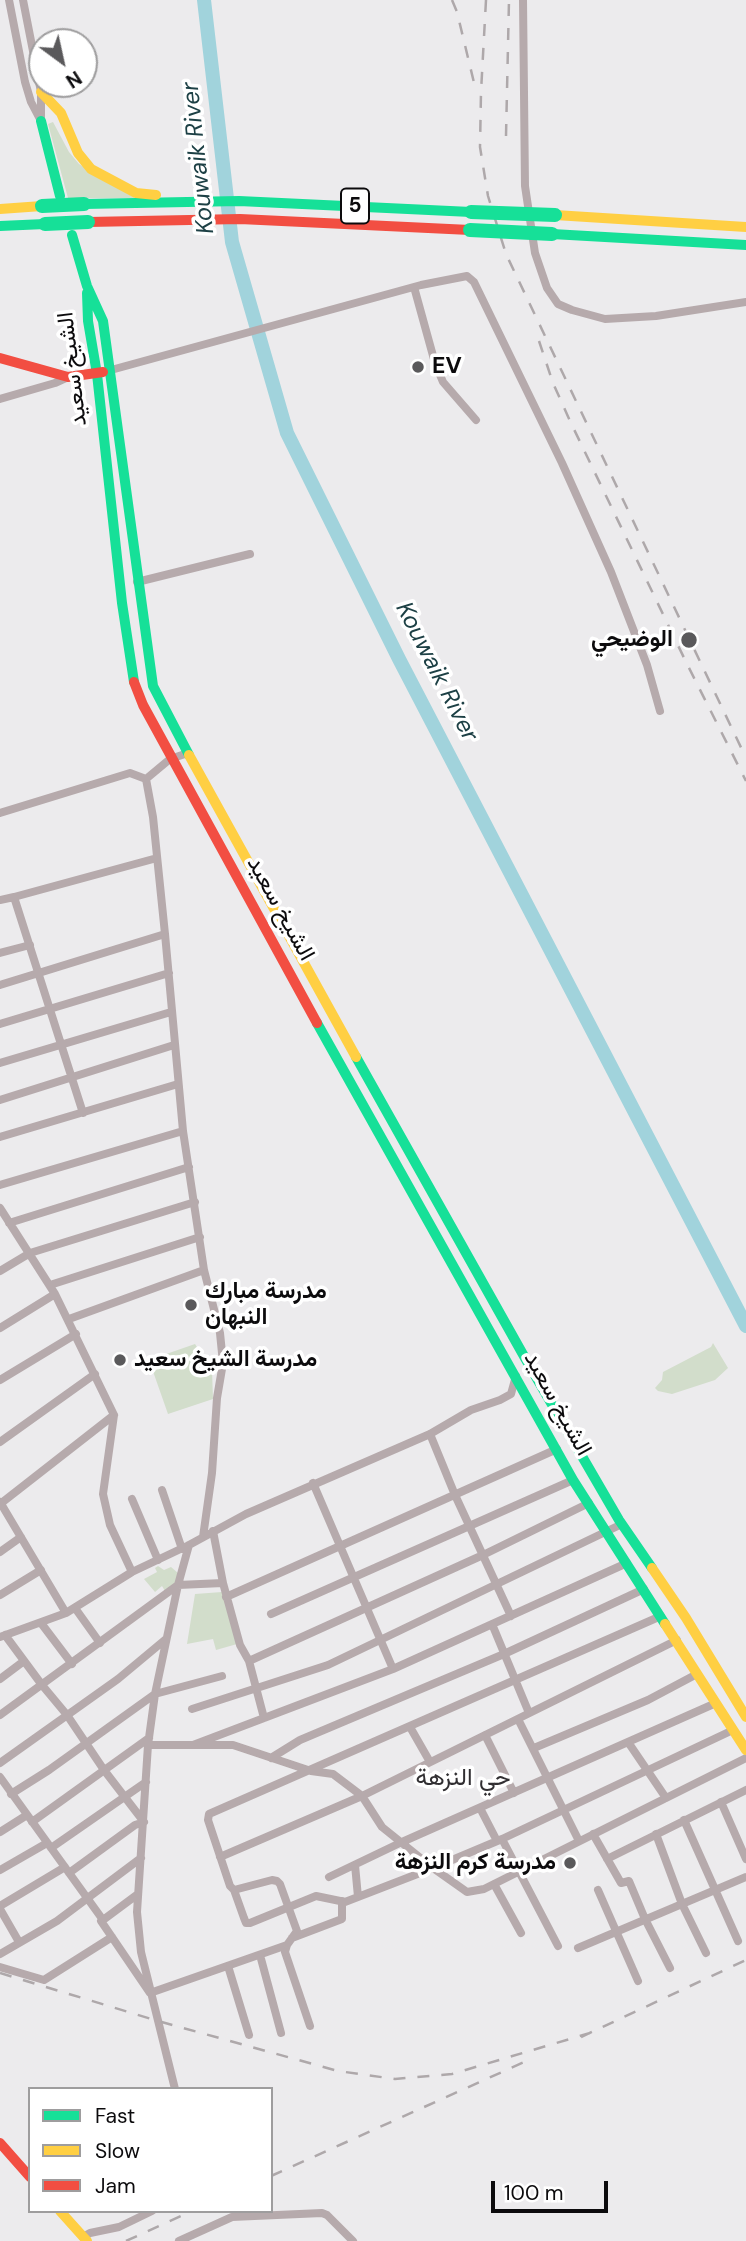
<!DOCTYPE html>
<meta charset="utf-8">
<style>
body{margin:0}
#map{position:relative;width:746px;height:2241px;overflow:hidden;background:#ecebed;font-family:"DM Sans",sans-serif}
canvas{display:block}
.legend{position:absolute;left:28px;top:2087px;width:245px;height:126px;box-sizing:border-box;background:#fff;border:2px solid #9e9d9e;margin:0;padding:9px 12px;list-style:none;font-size:21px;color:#0c0b0d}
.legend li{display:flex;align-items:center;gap:14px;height:35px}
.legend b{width:35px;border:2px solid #9e9d9e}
.north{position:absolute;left:28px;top:28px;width:70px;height:70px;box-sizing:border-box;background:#fff;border:2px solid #9e9d9e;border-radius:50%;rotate:147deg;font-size:19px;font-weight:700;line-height:28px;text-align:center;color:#0c0b0d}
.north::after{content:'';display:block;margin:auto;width:24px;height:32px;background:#5a595b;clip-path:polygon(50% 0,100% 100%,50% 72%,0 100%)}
.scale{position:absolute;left:491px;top:2181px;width:117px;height:32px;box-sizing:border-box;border:4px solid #0c0b0d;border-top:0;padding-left:9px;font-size:21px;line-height:24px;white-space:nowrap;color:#0c0b0d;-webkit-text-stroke:5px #fff;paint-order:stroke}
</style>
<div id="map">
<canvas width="746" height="2241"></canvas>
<ul class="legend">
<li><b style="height:9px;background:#16e098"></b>Fast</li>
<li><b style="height:9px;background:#ffcf43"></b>Slow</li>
<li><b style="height:9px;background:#f24e42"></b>Jam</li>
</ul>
<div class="north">N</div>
<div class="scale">100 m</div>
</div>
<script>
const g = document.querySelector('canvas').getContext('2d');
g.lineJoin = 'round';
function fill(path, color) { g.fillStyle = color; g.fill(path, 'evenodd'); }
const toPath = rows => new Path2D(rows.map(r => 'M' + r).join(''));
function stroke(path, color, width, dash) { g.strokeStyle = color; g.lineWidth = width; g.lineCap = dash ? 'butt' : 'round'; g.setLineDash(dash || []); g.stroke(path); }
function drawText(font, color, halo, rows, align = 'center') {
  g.font = font + ' "DM Sans",Vazirmatn,sans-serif'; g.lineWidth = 7; g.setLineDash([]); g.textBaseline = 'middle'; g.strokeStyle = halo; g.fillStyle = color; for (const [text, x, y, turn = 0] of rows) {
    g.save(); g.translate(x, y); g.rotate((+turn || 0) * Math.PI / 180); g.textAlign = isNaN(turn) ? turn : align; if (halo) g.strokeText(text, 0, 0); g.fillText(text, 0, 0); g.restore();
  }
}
fill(toPath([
 [53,122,69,152,79,164,135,198,68,198,48,124],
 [713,1343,728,1368,715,1380,672,1394,658,1391,655,1388,662,1380,663,1372,711,1347],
 [195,1344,212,1370,213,1399,168,1414,149,1360],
 [158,1566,164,1570,171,1567,178,1573,176,1582,165,1591,162,1586,155,1592,144,1579,157,1572,155,1568],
 [222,1592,237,1644,216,1650,213,1639,187,1644,195,1594]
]), '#d2ddcb');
stroke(toPath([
 [204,0,232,242,287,433,399,659,746,1326]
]), '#a1d3dc', 14);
stroke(toPath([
 [9,0,25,82,31,102,41,121],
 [23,0,41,92,41,121],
 [523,0,525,186,535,253,547,288,558,304,572,310,605,319,656,316,746,302],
 [414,287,435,363,443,382,476,420],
 [111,370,421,285,467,276,474,282,562,463,611,572,647,665,660,711],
 [0,399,55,383,68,377],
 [137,582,250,554],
 [0,813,130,773,146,779,170,759,188,753],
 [14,897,157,858],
 [0,900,14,897,83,1113],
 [0,953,30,945],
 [0,985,165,934],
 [0,1024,169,973],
 [0,1063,171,1012],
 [0,1100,174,1045],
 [0,1137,178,1084],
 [0,1185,183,1131],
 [0,1208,55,1294,114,1415,103,1494,110,1525,132,1572],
 [9,1223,189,1167],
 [0,1271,30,1253,195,1202],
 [50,1285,200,1237],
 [69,1319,204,1270,183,1131,165,934,153,817,146,779],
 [0,1328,55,1294],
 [0,1380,76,1334],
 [430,1434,455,1495,511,1616],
 [0,1442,95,1374],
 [313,1483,393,1669],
 [162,1490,182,1549],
 [132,1499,158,1560],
 [0,1502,66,1613],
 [0,1504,114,1415],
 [203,1537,212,1473,217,1398,223,1363,220,1333,204,1270],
 [0,1552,21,1537],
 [223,1583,240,1645,249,1661,264,1718],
 [0,1595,41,1570],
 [226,1597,557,1449],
 [75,1608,100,1643],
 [271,1614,573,1480],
 [41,1623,72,1664],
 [492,1624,529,1713],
 [5,1635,42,1685,67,1715,104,1770,144,1822,135,1825,69,1873],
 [0,1637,66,1613,132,1572,189,1545,246,1514,430,1434,471,1410,500,1400,511,1394,516,1376],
 [249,1661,483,1555,589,1503],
 [0,1679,24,1661],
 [192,1709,328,1665,622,1524],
 [0,1715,178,1585,223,1583,213,1531],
 [518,1719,579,1841],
 [410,1727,430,1762],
 [485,1735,514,1793],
 [628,1742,666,1798],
 [148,1745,193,1745,272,1715,393,1669,627,1563],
 [193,1745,233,1745,311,1771,333,1774,362,1796,382,1827,433,1868,467,1892,484,1889,746,1758],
 [534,1748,648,1700,697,1674],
 [271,1758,300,1740,504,1654,644,1589],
 [0,1763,118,1679,166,1639],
 [0,1777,103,1920,101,1921,150,1993,287,1945],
 [11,1794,49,1770,155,1694,222,1676],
 [721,1802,746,1859],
 [480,1808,497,1841],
 [684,1820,738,1941],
 [32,1822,149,1738],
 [0,1832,27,1815],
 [593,1834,621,1883,629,1881,645,1919,670,1968],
 [656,1834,682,1904,706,1953],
 [502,1839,558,1946],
 [51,1848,146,1782],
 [220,1857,362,1796,677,1640],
 [607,1859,746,1790],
 [355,1865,358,1897],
 [0,1870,47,1843],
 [329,1877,402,1842,716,1703],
 [494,1884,521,1933],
 [234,1890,244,1918,246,1923,250,1923,316,1896,345,1902,433,1868,502,1839,733,1730],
 [598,1890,638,1981],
 [0,1906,65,1867],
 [0,1909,19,1942],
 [103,1920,138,1894],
 [292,1938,342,1919,342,1901],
 [578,1948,746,1877],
 [0,1954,57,1921,141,1858],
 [260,1955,281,2033],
 [228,1966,249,2035],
 [0,1967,44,1980,112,1937],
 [310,2026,285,1952,287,1945,297,1931,280,1884,277,1881,272,1880,234,1890,230,1886,208,1820,209,1814,661,1616],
 [175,2089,141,1952,137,1912,148,1745,155,1694,178,1585,189,1545],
 [83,2237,90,2233,119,2227,152,2211],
 [179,2241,232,2217,322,2213,327,2215,353,2241]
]), '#b6aaac', 8);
stroke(toPath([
 [41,121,60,196],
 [84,204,239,201,471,212],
 [0,226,45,224],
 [552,234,746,245],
 [72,235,87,286,103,321,153,686,189,755],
 [87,293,88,321,97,374,122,603,134,682],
 [317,1023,573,1480,665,1624],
 [356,1057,525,1358,619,1520,652,1568]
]), '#16e098', 10);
stroke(toPath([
 [41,92,61,113,78,153,91,169,136,193,156,195],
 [0,209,42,206],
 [555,215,746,227],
 [189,755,356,1057],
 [652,1568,686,1618,746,1717],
 [665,1624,746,1750],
 [60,2211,87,2241]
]), '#ffcf43', 10);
stroke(toPath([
 [88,222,240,219,470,230],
 [0,358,68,377,103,372],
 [134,682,143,705,317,1023],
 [0,2143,30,2177]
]), '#f24e42', 10);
stroke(toPath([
 [452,0,457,12,476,91],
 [486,0,481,92,480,147,488,196,506,254,746,758],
 [506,136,509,0],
 [539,341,553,383,570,421,686,662,746,781],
 [0,1973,158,2021,338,2071,395,2079,452,2074,590,2033],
 [581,2037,746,1960],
 [271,2176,533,2058],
 [126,2241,192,2211]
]), '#aea8aa', 2.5, [12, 12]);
stroke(toPath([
 [42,206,84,204],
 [471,212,555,215],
 [45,224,88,222],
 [470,230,552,234]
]), '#16e098', 14);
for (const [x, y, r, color] of [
 [418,367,7,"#5a595b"],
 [689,640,9,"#5a595b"],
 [191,1305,7,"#5a595b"],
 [120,1360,7,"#5a595b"],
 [570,1863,7,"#5a595b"]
]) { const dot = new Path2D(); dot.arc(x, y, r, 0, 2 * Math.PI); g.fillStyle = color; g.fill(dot); stroke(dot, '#fff', 2.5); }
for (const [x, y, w] of [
 [355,206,28]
]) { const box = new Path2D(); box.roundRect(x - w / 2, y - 17.5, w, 35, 5); g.fillStyle = '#fff'; g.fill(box); stroke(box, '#0c0b0d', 2); }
drawText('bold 21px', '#0c0b0d', null, [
 ["5",355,206]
]);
drawText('bold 23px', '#0c0b0d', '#fff', [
 ["EV",432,367],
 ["الوضيحي",673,640,"right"],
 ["مدرسة مبارك",205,1292],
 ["النبهان",205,1318],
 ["مدرسة الشيخ سعيد",134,1360],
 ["مدرسة كرم النزهة",556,1863,"right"]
], 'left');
drawText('23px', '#0c0b0d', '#fff', [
 ["الشيخ سعيد",73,369,-97],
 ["الشيخ سعيد",280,909,61],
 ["الشيخ سعيد",557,1404,61]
]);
drawText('italic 24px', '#1d4045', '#fff', [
 ["Kouwaik River",199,158,-96],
 ["Kouwaik River",436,672,63]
]);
drawText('24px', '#312f32', '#fff', [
 ["حي النزهة",463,1779]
]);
</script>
